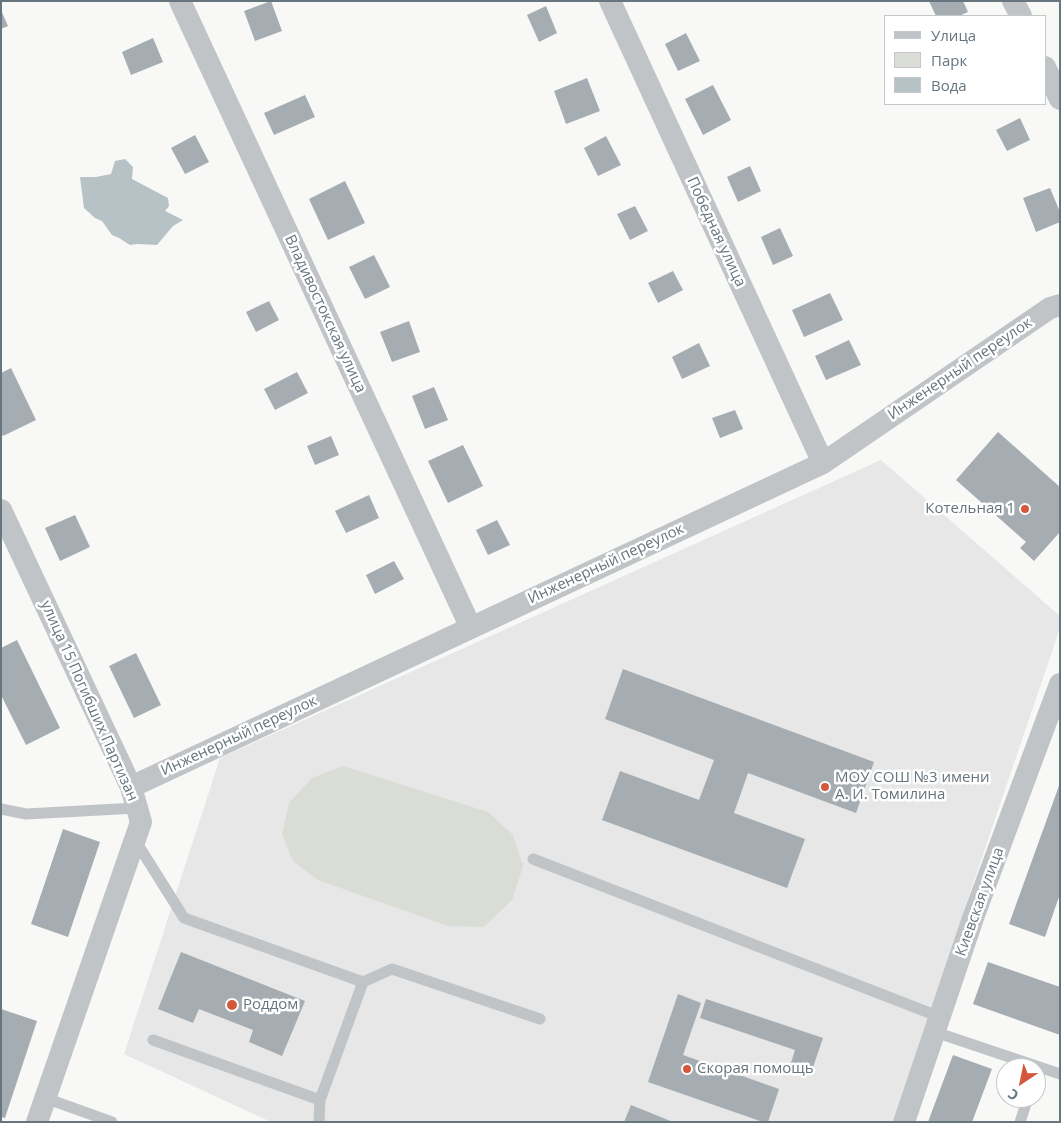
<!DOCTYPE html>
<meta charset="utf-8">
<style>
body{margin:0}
#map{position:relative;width:1061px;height:1123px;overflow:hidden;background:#f8f8f6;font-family:"Open Sans",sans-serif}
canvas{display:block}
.frame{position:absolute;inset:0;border:2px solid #66757e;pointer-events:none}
.legend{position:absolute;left:884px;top:15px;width:162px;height:90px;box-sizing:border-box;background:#fff;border:1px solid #c2c8cb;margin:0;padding:6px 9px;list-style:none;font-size:15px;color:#66757e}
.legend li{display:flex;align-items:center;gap:10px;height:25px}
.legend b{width:25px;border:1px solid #c2c8cb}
.north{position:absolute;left:996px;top:1058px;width:50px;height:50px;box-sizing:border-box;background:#fff;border:1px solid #c2c8cb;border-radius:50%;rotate:214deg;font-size:14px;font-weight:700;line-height:20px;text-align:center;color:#66757e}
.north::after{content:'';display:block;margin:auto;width:18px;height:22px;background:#d4573b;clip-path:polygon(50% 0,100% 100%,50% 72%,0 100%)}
</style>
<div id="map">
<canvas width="1061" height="1123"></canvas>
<div class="frame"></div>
<ul class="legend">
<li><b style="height:6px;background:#c0c4c7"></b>Улица</li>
<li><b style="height:14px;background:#d9ddd6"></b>Парк</li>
<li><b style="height:14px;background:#b7c2c6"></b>Вода</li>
</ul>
<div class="north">С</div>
</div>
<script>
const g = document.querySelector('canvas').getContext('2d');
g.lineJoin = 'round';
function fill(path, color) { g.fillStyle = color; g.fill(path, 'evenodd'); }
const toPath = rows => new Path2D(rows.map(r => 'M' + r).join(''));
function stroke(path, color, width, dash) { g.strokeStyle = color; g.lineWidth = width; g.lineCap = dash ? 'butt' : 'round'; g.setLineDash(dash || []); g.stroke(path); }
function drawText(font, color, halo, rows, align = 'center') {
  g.font = font + ' "Open Sans",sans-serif'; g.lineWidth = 5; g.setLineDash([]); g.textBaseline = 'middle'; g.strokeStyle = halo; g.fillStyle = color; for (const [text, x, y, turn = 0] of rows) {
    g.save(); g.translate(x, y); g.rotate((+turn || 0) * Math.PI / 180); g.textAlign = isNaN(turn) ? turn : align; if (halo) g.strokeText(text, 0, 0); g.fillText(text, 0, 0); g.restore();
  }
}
fill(toPath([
 [881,460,1060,616,1060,628,892,1122,271,1122,124,1054,220,758]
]), '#e6e7e6');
fill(toPath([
 [343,766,488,812,513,835,523,866,512,900,484,927,448,926,318,880,293,861,282,834,289,803,312,778]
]), '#d9ddd6');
fill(toPath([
 [125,159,133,167,132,179,168,198,169,206,165,211,183,220,173,226,157,245,137,244,130,245,119,238,112,235,102,221,95,218,84,208,80,177,96,177,111,174,115,161]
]), '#b7c2c6');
fill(toPath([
 [271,1,282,31,255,41,244,11],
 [929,1,963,1,968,12,959,16,936,16],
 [546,6,557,33,539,42,527,15],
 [1,10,8,26,1,29],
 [686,33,700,61,678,71,665,44],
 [153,38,163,62,131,75,122,52],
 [587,78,600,111,566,124,554,91],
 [713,85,731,120,703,135,685,99],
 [305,95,315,117,274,135,264,113],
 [1020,118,1030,140,1007,151,996,130],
 [195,135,209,162,185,174,171,148],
 [606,136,621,165,598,176,584,148],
 [750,166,761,191,738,202,727,177],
 [345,181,365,223,328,240,309,199],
 [1050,188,1060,212,1060,222,1036,232,1023,198],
 [635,206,648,231,630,240,617,214],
 [780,228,793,256,773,265,761,237],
 [374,255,390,287,365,299,349,267],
 [673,271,683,290,658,303,648,283],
 [830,293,843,320,804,337,792,310],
 [269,301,279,320,256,332,246,312],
 [409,321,420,352,392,362,380,332],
 [849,340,861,365,826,380,815,356],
 [699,343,710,366,682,379,672,357],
 [11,368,36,420,3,436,1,432,1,373],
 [297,372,308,393,275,410,264,389],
 [434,387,448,420,425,429,412,396],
 [735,410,743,429,720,438,712,418],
 [998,432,1060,487,1060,532,1034,561,1020,548,1026,542,956,480],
 [331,436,339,455,315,465,307,446],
 [463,445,483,486,448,503,428,461],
 [369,495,379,518,346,533,335,511],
 [75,515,90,547,60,561,45,528],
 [497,520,510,545,488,555,476,530],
 [394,561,404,579,375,594,366,575],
 [17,640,60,728,26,745,1,695,1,648],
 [136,653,161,705,134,718,109,666],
 [623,669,874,762,856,813,748,773,734,813,805,839,787,888,602,820,620,771,699,800,714,760,605,719],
 [1060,783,1060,894,1045,937,1009,924],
 [63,829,100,842,68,937,31,924],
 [181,952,305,1001,282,1056,249,1042,253,1030,199,1009,193,1023,158,1009],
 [988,962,1060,987,1060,1035,973,1004],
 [678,994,701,1003,683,1055,779,1089,768,1122,763,1122,648,1082],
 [706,999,823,1038,811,1073,790,1066,795,1050,700,1018],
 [1,1009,37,1021,5,1118,1,1117],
 [953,1055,992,1069,972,1122,928,1122],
 [631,1105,673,1122,624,1122]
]), '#a5adb2');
stroke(toPath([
 [1,809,26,814,137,808],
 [135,840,184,918,363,982],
 [533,859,940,1017],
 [935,1032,1060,1074],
 [153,1040,320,1100],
 [45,1098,112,1122],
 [319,1122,320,1100,363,982,392,969,540,1019],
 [1020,1122,1026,1104]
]), '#c0c4c7', 11);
stroke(toPath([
 [180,1,471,628],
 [610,1,823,463],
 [1013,1,1021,16],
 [1045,67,1060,99],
 [1,510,131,787,141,822,37,1122],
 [131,787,823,463,1050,308,1060,305],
 [904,1122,973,918,1060,684]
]), '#c0c4c7', 22);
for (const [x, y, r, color] of [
 [1025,509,5,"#d4573b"],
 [825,787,5,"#d4573b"],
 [232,1005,6,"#d4573b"],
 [687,1069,5,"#d4573b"]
]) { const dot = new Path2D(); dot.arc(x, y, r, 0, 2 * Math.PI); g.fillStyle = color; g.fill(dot); stroke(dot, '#fff', 2); }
drawText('15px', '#66757e', '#fff', [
 ["Победная улица",716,232,65],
 ["Владивостокская улица",325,314,65],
 ["Инженерный переулок",960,369,-34],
 ["Инженерный переулок",606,564,-25],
 ["улица 15 Погибших Партизан",89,701,66],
 ["Инженерный переулок",239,736,-25],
 ["Киевская улица",980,902,-70]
]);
drawText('15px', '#66757e', '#fff', [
 ["Котельная 1",1015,509,"right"],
 ["МОУ СОШ №3 имени",835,778],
 ["А. И. Томилина",835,795],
 ["Роддом",243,1005],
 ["Скорая помощь",697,1069]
], 'left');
</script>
